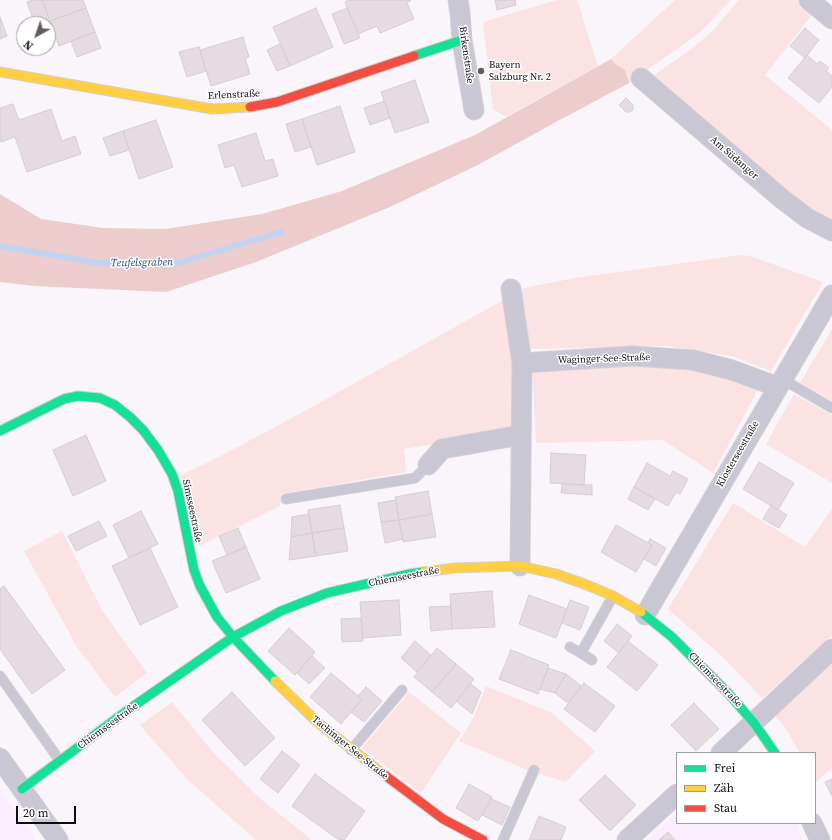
<!DOCTYPE html>
<meta charset="utf-8">
<style>
body{margin:0}
#map{position:relative;width:832px;height:840px;overflow:hidden;background:#faf5fa;font-family:"Source Serif 4",serif}
canvas{display:block}
.legend{position:absolute;left:676px;top:752px;width:140px;height:72px;box-sizing:border-box;background:#fff;border:1px solid #9f9da0;margin:0;padding:5px 7px;list-style:none;font-size:12px;color:#100b11}
.legend li{display:flex;align-items:center;gap:8px;height:20px}
.legend b{width:20px;border:1px solid #9f9da0}
.north{position:absolute;left:16px;top:16px;width:40px;height:40px;box-sizing:border-box;background:#fff;border:1px solid #9f9da0;border-radius:50%;rotate:220deg;font-size:11px;font-weight:700;line-height:16px;text-align:center;color:#100b11}
.north::after{content:'';display:block;margin:auto;width:14px;height:18px;background:#625d63;clip-path:polygon(50% 0,100% 100%,50% 72%,0 100%)}
.scale{position:absolute;left:16px;top:806px;width:60px;height:18px;box-sizing:border-box;border:2px solid #100b11;border-top:0;padding-left:5px;font-size:12px;line-height:14px;white-space:nowrap;color:#100b11;-webkit-text-stroke:3px #fff;paint-order:stroke}
</style>
<div id="map">
<canvas width="832" height="840"></canvas>
<ul class="legend">
<li><b style="height:5px;background:#16e098"></b>Frei</li>
<li><b style="height:5px;background:#ffcf43"></b>Zäh</li>
<li><b style="height:5px;background:#f24e42"></b>Stau</li>
</ul>
<div class="north">N</div>
<div class="scale">20 m</div>
</div>
<script>
const g = document.querySelector('canvas').getContext('2d');
g.lineJoin = 'round';
function fill(path, color) { g.fillStyle = color; g.fill(path, 'evenodd'); }
const toPath = rows => new Path2D(rows.map(r => 'M' + r).join(''));
function stroke(path, color, width, dash) { g.strokeStyle = color; g.lineWidth = width; g.lineCap = dash ? 'butt' : 'round'; g.setLineDash(dash || []); g.stroke(path); }
function drawText(font, color, halo, rows, align = 'center') {
  g.font = font + ' "Source Serif 4",serif'; g.lineWidth = 3; g.setLineDash([]); g.textBaseline = 'middle'; g.strokeStyle = halo; g.fillStyle = color; for (const [text, x, y, turn = 0] of rows) {
    g.save(); g.translate(x, y); g.rotate((+turn || 0) * Math.PI / 180); g.textAlign = isNaN(turn) ? turn : align; if (halo) g.strokeText(text, 0, 0); g.fillText(text, 0, 0); g.restore();
  }
}
fill(toPath([
 [0,789,7,800,36,840,0,840],
 [677,813,677,823,796,823,803,840,648,840]
]), '#faedfd');
fill(toPath([
 [557,0,577,0,598,66,506,117,493,109,483,22],
 [675,0,731,0,699,33,629,83,625,70,615,64,611,59],
 [739,0,799,0,814,12,765,75,832,130,832,225,816,214,736,147,654,75,690,50,712,32],
 [741,255,750,256,823,282,771,371,731,356,666,346,525,349,517,293,524,288,575,278],
 [507,298,512,325,514,424,505,432,404,449,406,472,281,494,280,506,199,546,181,475,217,458,303,412],
 [832,329,832,401,800,383],
 [673,365,706,370,759,388,713,473,663,440,536,443,532,368],
 [794,394,832,415,832,483,766,444],
 [733,503,805,547,832,509,832,635,762,698,723,657,668,609],
 [62,531,101,609,147,673,115,697,77,647,24,551],
 [832,662,832,767,816,782,815,753,800,753,786,729,773,713],
 [486,686,552,713,595,751,566,782,530,771,459,741,474,717],
 [409,692,461,733,421,793,362,748],
 [172,702,212,751,263,801,312,840,256,840,188,780,140,725]
]), '#fbe2e3');
fill(toPath([
 [611,59,615,64,625,70,629,83,556,122,476,166,390,207,256,262,166,292,34,286,0,282,0,194,41,219,103,228,165,229,262,214,342,191,475,135]
]), '#eccccc');
stroke(toPath([
 [0,246,98,263,182,262,281,232]
]), '#c1d3f0', 6);
const building = toPath([
 [33,0,42,0,49,18,35,24,27,2,33,0],
 [42,0,83,0,86,8,50,21,42,0],
 [349,0,411,0,407,3,414,19,380,33,377,26,358,34,345,2,349,0],
 [495,0,515,0,516,5,497,10,495,0],
 [86,8,95,32,59,46,50,21,86,8],
 [316,8,333,47,290,66,273,27,316,8],
 [347,8,360,38,344,44,332,14,347,8],
 [0,17,7,36,0,39,0,17],
 [805,28,819,40,805,58,790,46,805,28],
 [95,32,101,48,77,57,71,41,95,32],
 [243,37,249,57,245,58,250,74,211,86,200,50,243,37],
 [280,44,290,66,277,71,267,50,280,44],
 [199,47,206,71,187,77,179,52,199,47],
 [807,55,817,64,820,61,829,68,826,71,832,76,832,87,819,103,788,78,807,55],
 [415,80,429,122,395,133,381,92,415,80],
 [626,98,633,105,633,110,630,112,626,112,619,105,626,98],
 [385,101,390,118,370,125,364,108,385,101],
 [13,104,19,120,51,109,62,141,75,136,81,154,27,172,15,137,1,142,0,138,0,108,13,104],
 [340,106,355,152,317,165,302,119,340,106],
 [302,119,311,147,295,152,286,124,302,119],
 [156,120,173,167,139,179,123,131,156,120],
 [123,131,129,150,110,156,103,138,123,131],
 [256,133,265,161,273,159,278,176,242,187,234,165,225,168,218,145,256,133],
 [86,435,106,481,73,496,53,450,86,435],
 [551,453,586,455,584,485,550,483,551,453],
 [759,462,794,483,778,510,743,489,759,462],
 [647,463,670,476,673,471,688,479,680,494,676,492,668,506,634,487,647,463],
 [562,484,592,485,592,495,561,493,562,484],
 [634,487,655,499,648,510,628,499,634,487],
 [428,491,432,514,399,520,395,497,428,491],
 [396,500,399,520,381,522,378,503,396,500],
 [340,505,344,528,312,533,308,510,340,505],
 [771,505,787,515,779,528,763,519,771,505],
 [141,511,158,544,129,558,113,525,141,511],
 [309,514,312,533,291,537,292,517,309,514],
 [432,514,436,537,403,542,399,520,432,514],
 [399,520,403,539,385,543,381,522,399,520],
 [99,521,107,536,76,551,68,536,99,521],
 [616,525,652,545,636,572,601,552,616,525],
 [238,528,246,547,227,555,219,536,238,528],
 [344,528,348,551,316,556,312,533,344,528],
 [312,533,316,556,289,560,291,537,312,533],
 [650,539,666,548,656,566,644,559,652,545,648,543,650,539],
 [246,547,260,579,226,593,212,561,246,547],
 [150,548,178,607,140,625,112,566,150,548],
 [4,586,65,670,32,694,0,649,0,589,4,586],
 [492,591,495,627,452,629,450,594,492,591],
 [529,595,567,609,556,638,519,624,529,595],
 [399,600,401,635,363,638,360,602,399,600],
 [570,600,589,607,580,630,562,623,570,600],
 [451,606,452,629,431,631,429,607,451,606],
 [361,618,363,641,342,642,341,619,361,618],
 [617,624,632,636,619,653,604,641,617,624],
 [289,628,315,652,295,675,268,651,289,628],
 [415,641,431,655,417,672,401,658,415,641],
 [628,641,658,665,637,691,607,667,628,641],
 [437,648,456,664,432,692,414,677,437,648],
 [511,650,549,665,538,694,499,679,511,650],
 [312,656,325,668,309,684,297,673,312,656],
 [456,664,474,679,451,708,432,692,456,664],
 [548,668,566,674,555,693,540,689,548,668],
 [331,673,362,699,341,724,310,697,331,673],
 [566,674,581,686,568,703,555,693,566,674],
 [584,683,615,706,595,732,564,709,584,683],
 [471,684,481,692,472,714,456,701,471,684],
 [366,687,382,701,364,722,351,712,362,699,358,696,366,687],
 [232,692,275,738,245,766,202,720,232,692],
 [694,703,719,729,696,751,671,725,694,703],
 [282,751,300,765,278,793,260,779,282,751],
 [315,774,365,811,344,840,339,840,292,806,315,774],
 [605,775,636,805,610,831,579,800,605,775],
 [832,779,832,796,825,782,832,779],
 [469,784,492,797,478,821,456,808,469,784],
 [491,799,510,807,502,825,482,815,491,799],
 [539,816,566,827,561,840,529,840,539,816],
 [668,832,675,840,659,840,668,832]
]);
fill(building, '#e5dbe1');
stroke(building, '#d5ced2', 1);
const lane = toPath([
 [782,379,832,408],
 [286,499,415,478,428,465],
 [570,647,581,653],
 [592,660,581,653,613,596],
 [0,676,60,761],
 [351,750,402,690],
 [503,840,534,770]
]);
const street = toPath([
 [458,0,460,13,462,40,474,110],
 [809,0,832,19],
 [641,78,782,199,807,218,832,231],
 [511,289,522,363],
 [428,465,442,449,521,435],
 [520,566,522,363,632,356,693,360,732,370,778,387],
 [645,615,832,295],
 [721,753,832,649],
 [0,758,58,840],
 [812,823,820,840],
 [627,840,677,794]
]);
const fast = toPath([
 [414,56,462,40],
 [0,431,64,399,78,396,100,398,115,405,130,417,143,430,158,450,172,474,178,491,194,570,200,586,217,617,233,637,275,681],
 [641,612,672,637,728,693,754,723,775,753],
 [22,789,128,710,233,637,281,611,327,593,409,574,424,572]
]);
const slow = toPath([
 [0,72,212,109,250,107],
 [424,572,454,568,520,566,556,574,587,585,613,596,641,612],
 [275,681,317,722,386,776]
]);
const jam = toPath([
 [250,107,277,102,414,56],
 [386,776,443,819,483,840]
]);
stroke(lane, '#d4d0d4', 11);
stroke(street, '#d4d0d4', 21);
stroke(fast, '#d4d0d4', 11);
stroke(slow, '#d4d0d4', 11);
stroke(jam, '#d4d0d4', 11);
stroke(lane, '#c8c7d3', 9);
stroke(street, '#c8c7d3', 19);
stroke(fast, '#16e098', 9);
stroke(slow, '#ffcf43', 9);
stroke(jam, '#f24e42', 9);
for (const [x, y, r, color] of [
 [481,71,4,"#625d63"]
]) { const dot = new Path2D(); dot.arc(x, y, r, 0, 2 * Math.PI); g.fillStyle = color; g.fill(dot); stroke(dot, '#fff', 1.5); }
drawText('10px', '#100b11', '#fff', [
 ["Birkenstraße",466,55,82],
 ["Erlenstraße",234,95,-3],
 ["Am Südanger",734,158,41],
 ["Waginger-See-Straße",604,359,-2],
 ["Klosterseestraße",738,454,-60],
 ["Simsseestraße",192,511,78],
 ["Chiemseestraße",404,577,-11],
 ["Chiemseestraße",715,680,46],
 ["Chiemseestraße",108,726,-36],
 ["Tachinger-See-Straße",350,748,39]
]);
drawText('10px', '#100b11', '#fff', [
 ["Bayern",489,65],
 ["Salzburg Nr. 2",489,77]
], 'left');
drawText('italic 11px', '#284f80', '#fff', [
 ["Teufelsgraben",142,263,-1]
]);
</script>
